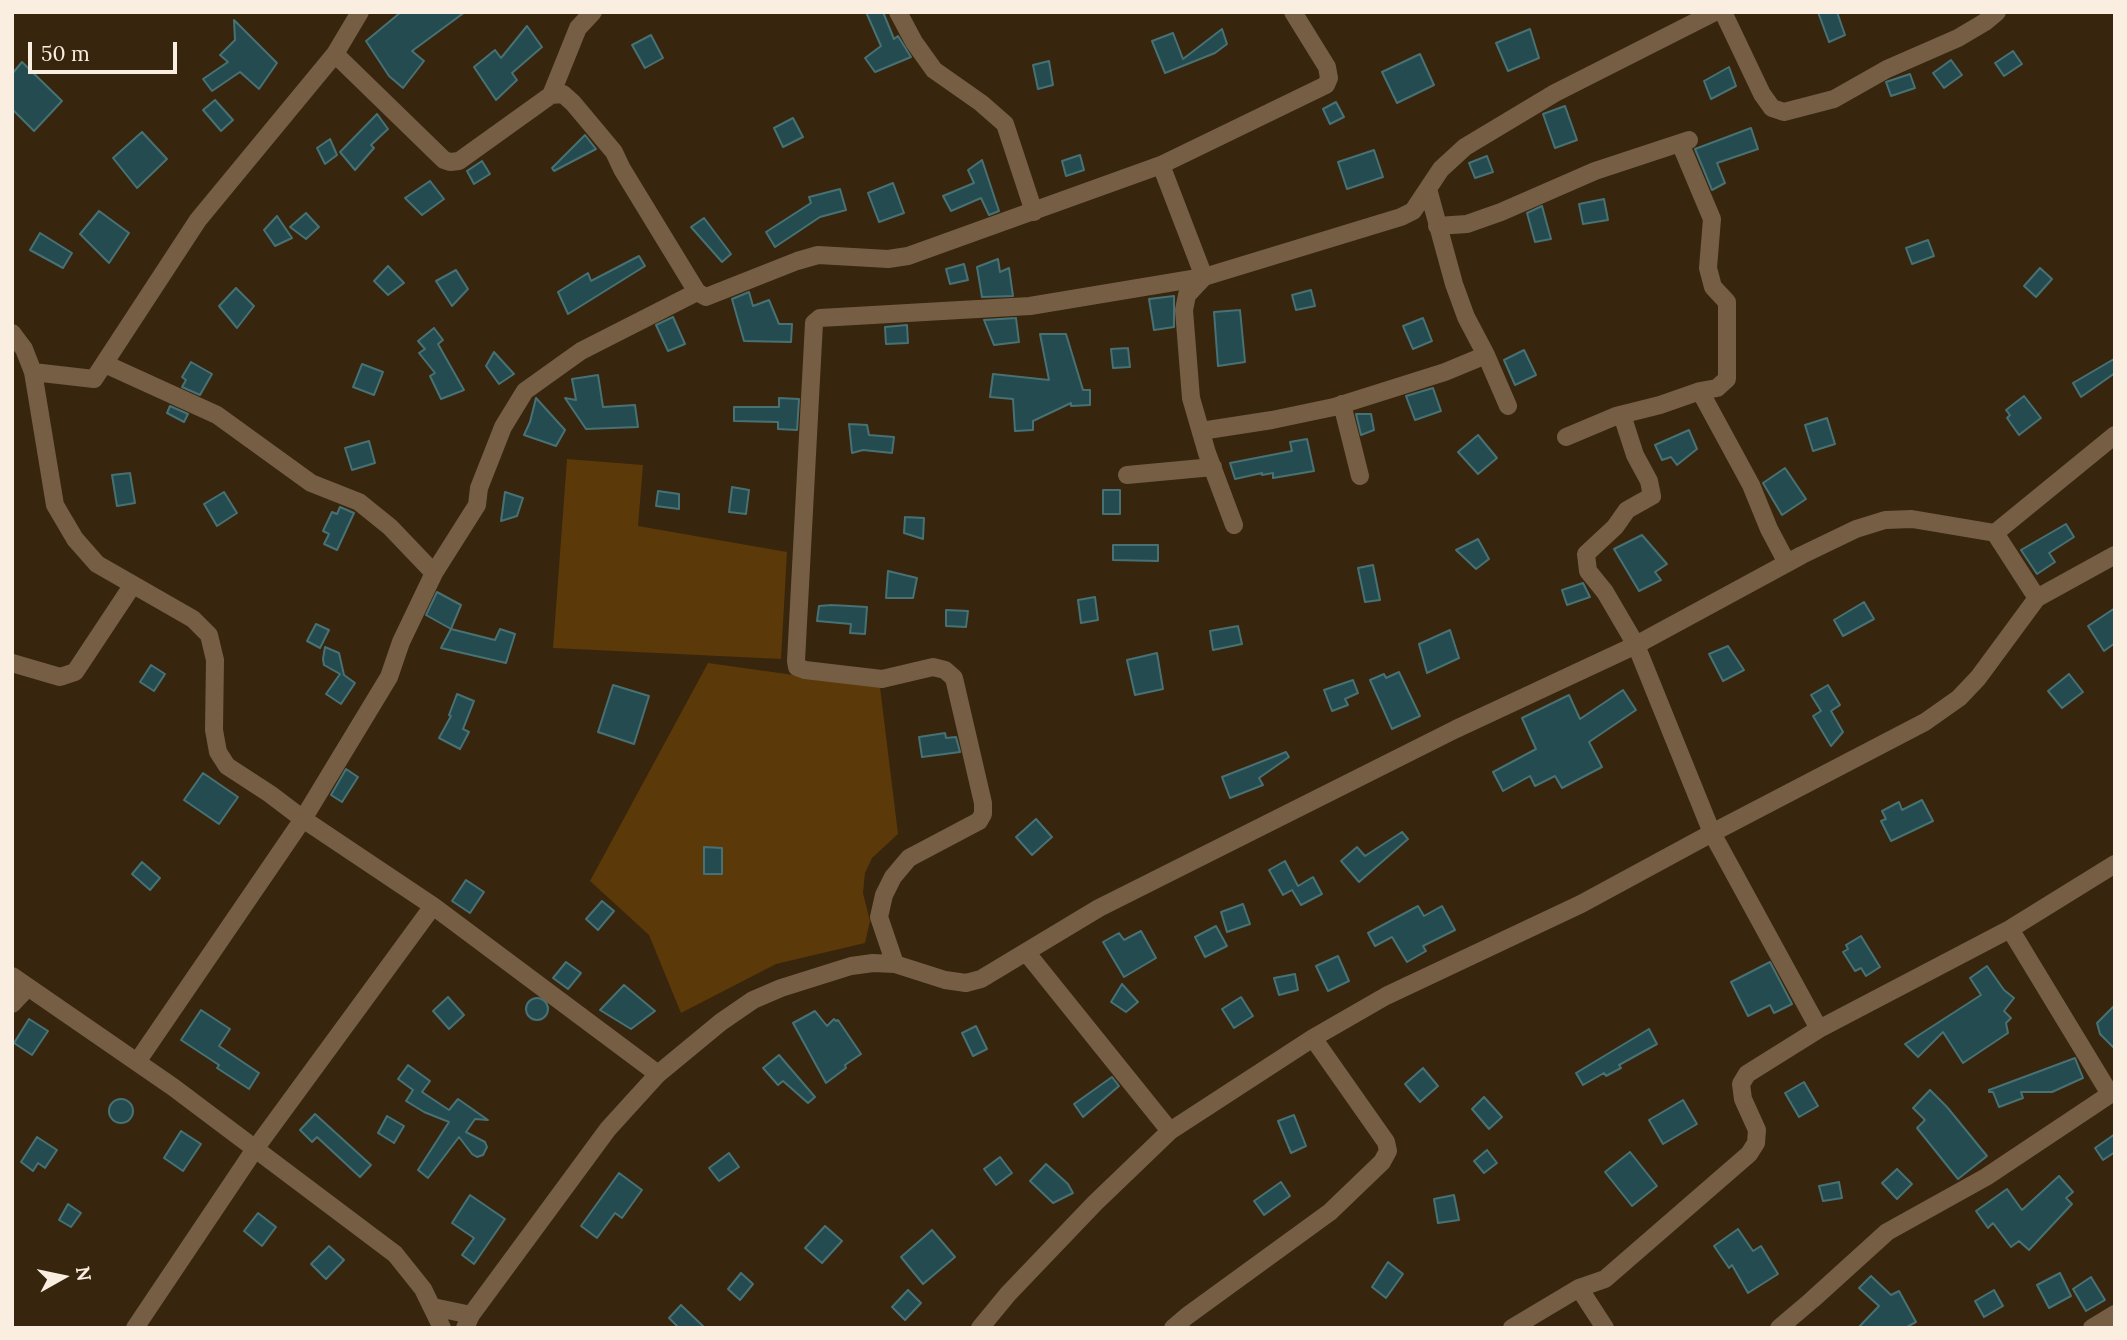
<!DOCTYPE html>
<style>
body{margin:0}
#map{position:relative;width:2127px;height:1340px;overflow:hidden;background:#37250e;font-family:Lora,serif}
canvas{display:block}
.frame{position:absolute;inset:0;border:14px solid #faeee0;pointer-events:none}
.north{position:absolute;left:28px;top:1242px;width:70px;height:70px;-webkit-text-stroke:5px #37250e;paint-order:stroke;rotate:81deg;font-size:19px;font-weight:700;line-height:28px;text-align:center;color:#faeee0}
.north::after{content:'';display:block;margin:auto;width:24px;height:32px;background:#faeee0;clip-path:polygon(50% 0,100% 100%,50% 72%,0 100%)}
.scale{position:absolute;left:28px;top:42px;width:149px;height:32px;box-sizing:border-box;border:4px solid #faeee0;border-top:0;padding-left:9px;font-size:21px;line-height:24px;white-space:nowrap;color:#faeee0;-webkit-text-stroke:5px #37250e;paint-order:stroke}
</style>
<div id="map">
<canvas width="2127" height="1340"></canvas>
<div class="frame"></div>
<div class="north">N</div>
<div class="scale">50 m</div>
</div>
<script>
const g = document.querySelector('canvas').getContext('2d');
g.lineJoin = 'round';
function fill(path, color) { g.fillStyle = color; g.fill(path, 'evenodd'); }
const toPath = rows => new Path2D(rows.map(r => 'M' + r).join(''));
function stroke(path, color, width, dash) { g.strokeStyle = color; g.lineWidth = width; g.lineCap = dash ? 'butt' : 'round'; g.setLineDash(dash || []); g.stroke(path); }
fill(toPath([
 [567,459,643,465,638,526,787,552,781,659,553,648],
 [708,663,880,687,898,834,872,858,865,873,863,893,870,921,865,943,776,964,681,1013,649,935,590,881]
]), '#5b3909');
const building = toPath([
 [401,12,465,12,412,51,424,61,403,88,389,76,366,41,401,12],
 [866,12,883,12,894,39,898,36,911,57,875,72,865,58,881,46,866,12],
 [1818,12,1837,12,1845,35,1829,42,1818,12],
 [234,20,277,63,259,89,240,72,212,91,203,79,228,62,220,55,235,40,234,20],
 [527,26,542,47,512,73,517,80,496,100,474,67,495,50,501,58,527,26],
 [1222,29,1227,44,1215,53,1165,73,1152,41,1173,33,1183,59,1222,29],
 [1530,29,1539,58,1508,71,1496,43,1530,29],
 [651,35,663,58,645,68,632,45,651,35],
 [2013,51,2022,64,2004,76,1995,63,2013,51],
 [1420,54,1434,85,1397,103,1382,72,1420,54],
 [1951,60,1962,75,1944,88,1933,73,1951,60],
 [1049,61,1053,85,1038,89,1033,65,1049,61],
 [22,62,62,101,34,131,12,109,12,74,22,62],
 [1729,67,1736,86,1711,99,1704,81,1729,67],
 [1910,74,1915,88,1891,96,1886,82,1910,74],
 [215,100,233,120,221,131,203,110,215,100],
 [1336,102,1344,117,1330,124,1323,109,1336,102],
 [1565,106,1577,140,1555,148,1543,114,1565,106],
 [377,114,388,129,371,145,374,148,355,170,340,152,377,114],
 [793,118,803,137,783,147,774,128,793,118],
 [1751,128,1758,149,1717,163,1725,183,1712,190,1695,149,1751,128],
 [142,132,167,159,137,188,113,158,142,132],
 [585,135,596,149,554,171,552,168,585,135],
 [330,139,337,155,325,164,317,148,330,139],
 [1374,150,1383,177,1347,189,1338,162,1374,150],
 [1080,155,1084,170,1066,176,1062,161,1080,155],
 [1487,156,1493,172,1475,178,1469,163,1487,156],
 [982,160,999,211,989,215,981,198,951,211,943,196,974,183,968,170,982,160],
 [482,161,490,174,474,184,467,171,482,161],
 [430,181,444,199,422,215,405,198,430,181],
 [893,183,904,213,879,222,868,193,893,183],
 [840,189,846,210,820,217,775,247,766,232,811,203,809,197,840,189],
 [1604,199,1608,220,1583,224,1579,204,1604,199],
 [1542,206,1551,239,1535,242,1527,213,1542,206],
 [99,211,129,233,109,263,80,234,99,211],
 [306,213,319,227,306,239,290,227,306,213],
 [277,216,292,238,275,246,264,230,277,216],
 [704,218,731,254,722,262,691,227,704,218],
 [40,233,72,253,63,268,30,250,40,233],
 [1928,240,1934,256,1912,264,1906,248,1928,240],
 [639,256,645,266,568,314,558,292,588,273,591,281,639,256],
 [998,259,1000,272,1009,268,1013,296,982,297,977,267,998,259],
 [964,264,968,280,950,284,946,269,964,264],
 [388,266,404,283,388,295,374,281,388,266],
 [2040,268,2052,279,2036,297,2024,286,2040,268],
 [456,270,468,289,452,306,436,281,456,270],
 [236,288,254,306,237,328,219,306,236,288],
 [1311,290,1315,306,1296,310,1292,295,1311,290],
 [749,292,753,306,769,300,779,324,792,324,791,342,744,341,732,299,749,292],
 [1174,296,1174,327,1154,330,1149,299,1174,296],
 [1240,310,1245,362,1218,366,1214,312,1240,310],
 [673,317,685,344,668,351,656,325,673,317],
 [1016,318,1019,342,994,345,984,320,1016,318],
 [1423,318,1432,341,1413,349,1403,326,1423,318],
 [907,325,908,343,886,344,885,327,907,325],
 [434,328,443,340,438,344,464,390,441,399,430,376,435,373,419,353,425,349,418,341,434,328],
 [1040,334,1066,334,1083,390,1090,390,1090,405,1071,406,1071,403,1033,421,1033,430,1015,431,1013,399,990,397,993,374,1049,380,1040,334],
 [1128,348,1130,367,1113,368,1111,349,1128,348],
 [1524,350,1536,375,1515,385,1504,360,1524,350],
 [494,352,514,374,499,384,486,366,494,352],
 [2114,359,2115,373,2081,397,2073,383,2114,359],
 [191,362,212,374,200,395,182,387,186,380,182,377,191,362],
 [362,364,383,372,374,395,353,387,362,364],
 [598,375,603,407,635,405,638,427,586,429,565,398,576,400,572,379,598,375],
 [1433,388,1441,411,1415,420,1406,396,1433,388],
 [2024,396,2041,418,2019,435,2007,418,2010,415,2006,410,2024,396],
 [536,398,565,430,556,446,524,435,530,422,536,398],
 [779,398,799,399,797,430,778,429,778,422,734,421,734,407,779,407,779,398],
 [170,406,188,414,184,422,167,413,170,406],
 [1356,414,1371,414,1374,430,1361,435,1356,414],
 [1827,418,1835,444,1813,451,1805,425,1827,418],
 [849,424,867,425,869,435,894,437,892,453,863,450,852,453,849,424],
 [1689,430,1697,449,1677,465,1671,457,1662,460,1655,445,1689,430],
 [1478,435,1497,458,1478,474,1458,452,1478,435],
 [1307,439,1314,471,1273,478,1273,473,1262,475,1262,473,1235,479,1230,463,1292,451,1290,442,1307,439],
 [369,441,375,463,352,470,345,448,369,441],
 [1785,468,1806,499,1782,515,1763,483,1785,468],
 [130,473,135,503,117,506,112,475,130,473],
 [732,487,749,490,746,514,729,512,732,487],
 [1103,490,1120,490,1120,514,1103,514,1103,490],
 [658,491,679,494,679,509,656,506,658,491],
 [224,492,237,513,217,526,204,504,224,492],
 [505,492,523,498,517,516,501,521,505,492],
 [340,507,354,513,337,550,324,544,329,534,323,531,332,512,337,514,340,507],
 [905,517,924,518,923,539,904,533,905,517],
 [2066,524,2074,537,2049,553,2055,562,2037,574,2021,550,2066,524],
 [1642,535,1667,564,1655,572,1661,580,1639,591,1614,549,1642,535],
 [1478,539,1489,559,1476,569,1456,550,1478,539],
 [1113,545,1158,545,1158,561,1113,560,1113,545],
 [1373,565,1380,600,1365,602,1358,568,1373,565],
 [888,571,917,578,913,598,886,598,888,571],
 [1583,583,1590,597,1567,605,1562,590,1583,583],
 [437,592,461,605,451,629,426,615,437,592],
 [1095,597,1098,620,1081,623,1078,600,1095,597],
 [1864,602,1874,619,1843,636,1834,620,1864,602],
 [832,605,867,607,865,634,850,633,851,624,817,621,819,606,832,605],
 [2115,608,2115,643,2104,651,2088,626,2115,608],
 [946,610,968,611,966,627,946,626,946,610],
 [316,624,329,630,320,648,307,641,316,624],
 [1238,626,1242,644,1213,650,1210,631,1238,626],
 [451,629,495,640,500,629,515,634,506,663,441,648,451,629],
 [1450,630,1459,658,1427,673,1419,644,1450,630],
 [1728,646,1744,670,1723,681,1709,654,1728,646],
 [325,647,339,653,344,675,355,683,341,704,326,694,340,674,324,665,323,659,325,647],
 [1157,653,1163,689,1135,695,1127,660,1157,653],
 [151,665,165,674,154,691,140,682,151,665],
 [1399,672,1420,716,1392,729,1370,680,1384,674,1386,678,1399,672],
 [2069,674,2083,692,2062,708,2048,691,2069,674],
 [1353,680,1358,693,1345,699,1348,705,1332,711,1324,690,1353,680],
 [613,685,649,696,634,744,598,732,613,685],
 [1828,685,1840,705,1831,711,1843,732,1831,746,1813,716,1821,711,1811,695,1828,685],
 [1623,690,1636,710,1589,742,1602,767,1562,788,1555,776,1535,786,1530,776,1503,791,1493,772,1536,749,1522,718,1569,695,1580,719,1623,690],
 [457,694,474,701,463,729,469,732,460,749,439,738,451,716,449,715,457,694],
 [945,733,946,738,956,737,960,752,922,757,919,737,945,733],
 [1286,752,1289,757,1259,778,1263,785,1230,798,1222,777,1286,752],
 [346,769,358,777,342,802,331,795,346,769],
 [203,773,238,797,219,824,184,800,203,773],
 [1922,800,1933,821,1891,841,1881,821,1886,819,1882,811,1899,802,1902,810,1922,800],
 [1036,819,1052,837,1032,855,1016,837,1036,819],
 [1402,832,1408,839,1359,882,1341,861,1357,847,1365,856,1402,832],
 [704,847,722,848,722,874,704,874,704,847],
 [1285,861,1298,886,1313,877,1322,894,1301,905,1292,890,1283,895,1269,870,1285,861],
 [142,862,160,878,150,890,132,874,142,862],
 [466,880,484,892,470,913,452,901,466,880],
 [602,901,614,911,598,930,586,919,602,901],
 [1243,904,1250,924,1227,932,1221,912,1243,904],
 [1418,906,1424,916,1442,906,1455,930,1423,946,1426,951,1407,962,1392,937,1375,946,1368,933,1418,906],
 [1216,926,1227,946,1205,957,1195,937,1216,926],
 [1141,931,1156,958,1124,977,1103,942,1119,933,1124,940,1141,931],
 [1861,936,1880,967,1866,976,1861,968,1855,971,1843,952,1848,949,1846,945,1861,936],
 [1338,956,1349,981,1328,991,1316,966,1338,956],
 [566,962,581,973,568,989,553,978,566,962],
 [1770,962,1792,1004,1774,1013,1770,1005,1748,1016,1731,982,1770,962],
 [1987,966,2004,990,2014,998,2004,1011,2011,1018,2006,1023,2008,1033,1963,1063,1943,1032,1918,1057,1905,1044,1981,995,1970,978,1987,966],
 [1295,974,1298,990,1279,995,1274,978,1295,974],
 [1122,984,1138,1002,1126,1012,1111,1002,1122,984],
 [624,985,655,1011,631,1029,600,1010,624,985],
 [448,997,464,1015,449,1029,433,1011,448,997],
 [1241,997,1253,1016,1234,1028,1222,1009,1241,997],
 '526 1009a11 11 0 1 1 22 0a11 11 0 1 1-22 0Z',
 [2115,1005,2115,1049,2100,1034,2097,1023,2115,1005],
 [201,1010,230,1029,219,1046,259,1073,249,1089,217,1068,219,1065,181,1040,201,1010],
 [815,1011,827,1026,834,1019,836,1021,838,1020,861,1054,845,1065,846,1068,826,1083,793,1023,815,1011],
 [29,1019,48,1031,32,1055,14,1043,29,1019],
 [976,1026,987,1049,973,1056,962,1033,976,1026],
 [1649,1029,1657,1044,1619,1065,1621,1068,1606,1076,1604,1073,1583,1085,1576,1073,1649,1029],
 [779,1055,815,1097,808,1103,783,1081,778,1085,763,1068,779,1055],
 [2075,1058,2083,1078,2052,1092,2021,1092,2023,1098,1999,1107,1993,1092,1989,1092,1989,1090,2075,1058],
 [408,1065,430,1081,422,1092,449,1110,458,1099,488,1120,475,1119,466,1132,485,1142,487,1147,483,1155,477,1157,472,1154,459,1137,428,1178,418,1170,449,1122,424,1112,406,1101,413,1090,398,1079,408,1065],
 [1423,1068,1438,1086,1420,1102,1405,1084,1423,1068],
 [1112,1077,1119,1086,1083,1117,1074,1104,1112,1077],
 [1804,1082,1818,1106,1799,1117,1785,1093,1804,1082],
 [1930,1090,1947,1107,1987,1156,1958,1179,1917,1128,1925,1120,1913,1108,1930,1090],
 [1484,1097,1502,1117,1489,1129,1472,1109,1484,1097],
 '109 1111a12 12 0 1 1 24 0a12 12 0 1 1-24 0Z',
 [1683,1100,1697,1124,1663,1144,1649,1120,1683,1100],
 [315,1114,371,1165,360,1177,317,1137,312,1142,300,1130,315,1114],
 [1294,1115,1306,1146,1291,1153,1278,1121,1294,1115],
 [387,1116,404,1126,394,1143,378,1133,387,1116],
 [181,1131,201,1144,183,1171,164,1158,181,1131],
 [2115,1134,2115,1152,2103,1160,2095,1148,2115,1134],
 [37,1137,57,1150,45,1168,38,1163,33,1171,21,1162,37,1137],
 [1487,1150,1497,1163,1484,1173,1474,1161,1487,1150],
 [1630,1152,1657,1186,1632,1206,1605,1172,1630,1152],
 [729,1153,739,1167,719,1181,709,1168,729,1153],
 [1000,1157,1012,1173,996,1185,984,1169,1000,1157],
 [1046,1164,1068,1184,1073,1193,1053,1203,1030,1181,1046,1164],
 [1897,1169,1912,1184,1897,1199,1882,1183,1897,1169],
 [619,1173,642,1190,622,1218,615,1213,597,1238,581,1226,619,1173],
 [2059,1176,2073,1192,2066,1198,2072,1204,2029,1250,2019,1241,2011,1247,1993,1223,1988,1228,1976,1211,2007,1189,2022,1210,2059,1176],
 [1281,1182,1290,1196,1264,1215,1254,1201,1281,1182],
 [1839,1182,1842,1198,1823,1201,1819,1186,1839,1182],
 [470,1195,505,1219,474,1264,462,1255,474,1238,452,1223,470,1195],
 [1454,1195,1459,1220,1438,1223,1434,1199,1454,1195],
 [68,1204,81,1213,71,1227,59,1220,68,1204],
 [258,1213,276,1227,262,1246,244,1231,258,1213],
 [825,1226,842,1241,822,1263,805,1248,825,1226],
 [1738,1229,1753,1251,1761,1246,1778,1274,1748,1293,1732,1265,1729,1268,1714,1246,1738,1229],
 [932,1230,955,1257,923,1284,901,1257,932,1230],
 [329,1246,344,1260,326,1279,311,1264,329,1246],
 [1388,1262,1403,1274,1386,1298,1372,1287,1388,1262],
 [741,1273,753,1284,740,1300,728,1289,741,1273],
 [2060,1273,2071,1296,2049,1308,2037,1285,2060,1273],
 [1871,1276,1891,1295,1899,1291,1916,1322,1905,1328,1858,1328,1879,1306,1859,1288,1871,1276],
 [2091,1277,2105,1300,2086,1311,2073,1289,2091,1277],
 [908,1290,921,1303,905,1320,892,1307,908,1290],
 [1994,1290,2003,1306,1984,1317,1975,1301,1994,1290],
 [681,1305,705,1328,679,1328,669,1318,681,1305]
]);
fill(building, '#244c50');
stroke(building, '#487174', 2);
stroke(toPath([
 [898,12,914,42,934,70,981,103,1005,124,1034,212],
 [1723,12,1762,94,1772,108,1784,112,1834,99,1887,69,1958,38,1985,22,1997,12],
 [335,54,444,160,450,162,459,161,551,95,563,94,573,103,614,152,622,169,697,292,706,297,797,261,818,255,888,259,908,256,1161,165,1326,85,1329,78,1327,67,1293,12],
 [551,95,578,28,593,12],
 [1680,143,1712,219,1708,268,1713,287,1727,302,1727,379,1717,388,1700,391,1751,485,1769,529,1787,563],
 [1161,165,1204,277],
 [1437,226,1467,224,1501,212,1595,171,1689,140],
 [1204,277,1187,295,1184,310,1191,398,1207,453,1234,525],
 [12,333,24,349,33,372,55,505,75,539,97,564,193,619,209,635,215,660,214,730,218,752,227,766,270,794,303,819,433,906,658,1074],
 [1486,355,1508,406],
 [105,364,217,415,311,483,359,502,390,527,434,573],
 [33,372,94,379,198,220,335,54,360,12],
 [1342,404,1360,476],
 [1622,415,1635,455,1649,481,1652,496,1627,510,1615,527,1586,554,1588,571,1605,592,1636,645,1712,833,1819,1029],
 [1201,431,1272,420,1334,407,1445,372,1486,355,1466,317,1454,284,1428,189],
 [1566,437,1616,416,1660,405,1700,391],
 [1127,475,1213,467],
 [1995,533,2115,435],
 [12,663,60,677,75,672,132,586],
 [2010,929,2110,1094],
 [1026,952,1170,1131],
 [895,964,879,917,884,895,893,877,909,858,979,821,983,814,983,803,954,678,945,670,933,667,882,679,805,670,797,667,796,661,814,323,820,318,1030,306,1204,277,1401,217,1413,211,1441,169,1465,147,1555,93,1715,12],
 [12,976,173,1087,395,1254,423,1289,442,1328],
 [12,1004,28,987],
 [137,1062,303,819,389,677,401,642,434,573,477,505,479,488,503,427,525,391,581,351,697,292],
 [1579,1288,1605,1328],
 [433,1307,471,1315],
 [135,1328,255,1149,433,906],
 [465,1328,471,1315,608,1129,658,1074,721,1022,753,1000,781,988,851,966,873,963,895,964,945,980,966,983,981,979,1099,908,1456,729,1636,645,1802,555,1856,529,1885,520,1912,519,1995,533,2037,598],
 [980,1328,1008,1294,1095,1203,1170,1131,1313,1038,1386,996,1581,904,1712,833,1925,722,1959,698,1978,678,2037,598,2115,555],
 [1173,1328,1187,1316,1330,1212,1382,1162,1388,1151,1386,1142,1313,1038],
 [1512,1328,1579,1288,1605,1279,1749,1154,1756,1143,1757,1130,1743,1099,1741,1084,1747,1074,1819,1029,2010,929,2115,864],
 [1779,1328,1812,1300,1887,1232,1986,1177,2115,1091],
 [2092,1328,2115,1314]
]), '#755e44', 18);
</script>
